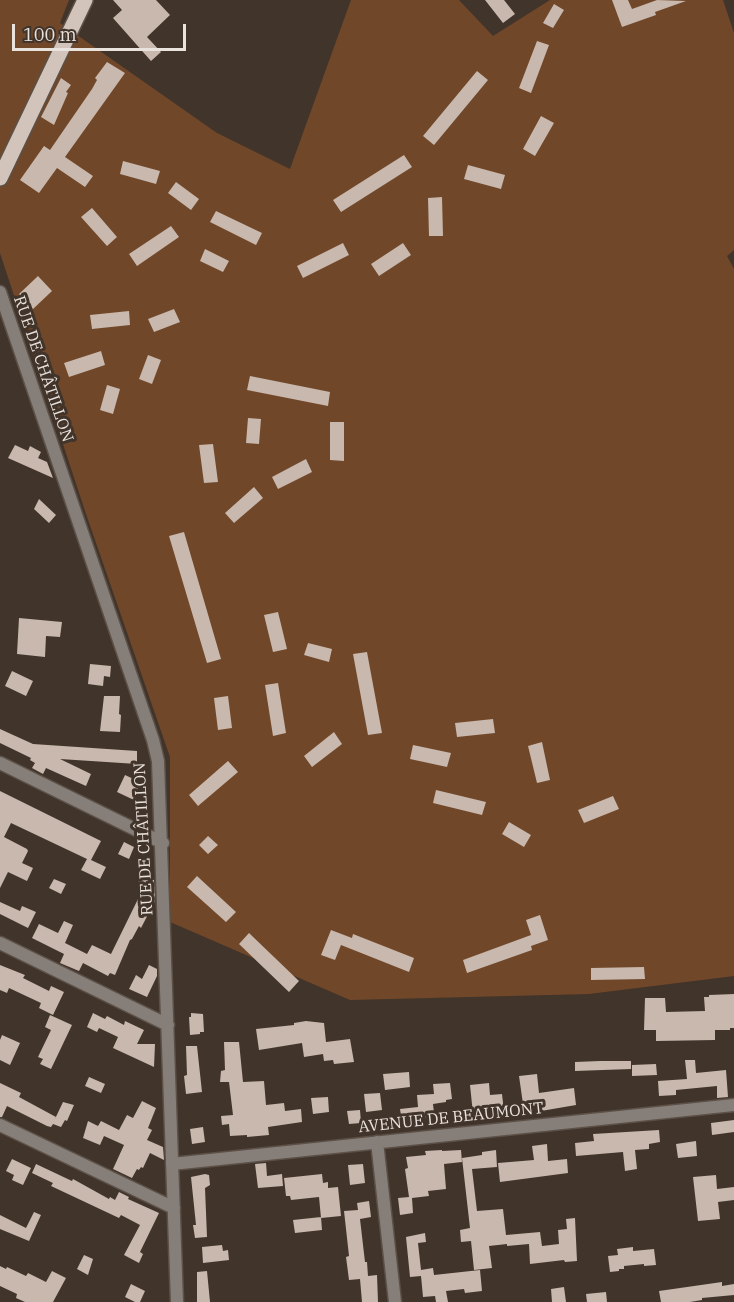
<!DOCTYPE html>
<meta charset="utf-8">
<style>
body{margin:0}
#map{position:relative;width:734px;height:1302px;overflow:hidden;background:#41342b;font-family:"IBM Plex Serif",serif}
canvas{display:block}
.scale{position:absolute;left:12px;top:24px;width:174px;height:27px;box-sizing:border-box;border:3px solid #eae2dc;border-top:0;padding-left:8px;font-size:18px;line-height:21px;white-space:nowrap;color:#eae2dc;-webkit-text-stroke:4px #41342b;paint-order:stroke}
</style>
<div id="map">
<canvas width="734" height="1302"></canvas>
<div class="scale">100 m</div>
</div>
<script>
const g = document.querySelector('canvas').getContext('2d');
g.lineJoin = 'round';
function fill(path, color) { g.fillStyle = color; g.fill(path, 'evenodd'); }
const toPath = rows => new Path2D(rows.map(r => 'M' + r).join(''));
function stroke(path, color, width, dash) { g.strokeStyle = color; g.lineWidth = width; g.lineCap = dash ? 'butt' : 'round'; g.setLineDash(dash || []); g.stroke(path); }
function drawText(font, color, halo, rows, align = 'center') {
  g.font = font + ' "IBM Plex Serif",serif'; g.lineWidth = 6; g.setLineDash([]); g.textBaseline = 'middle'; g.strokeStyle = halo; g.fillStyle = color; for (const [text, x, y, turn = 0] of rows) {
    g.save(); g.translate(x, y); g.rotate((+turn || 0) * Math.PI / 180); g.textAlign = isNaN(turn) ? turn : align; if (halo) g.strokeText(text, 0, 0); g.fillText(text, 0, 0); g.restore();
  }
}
fill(toPath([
 [0,0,69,0,60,23,217,133,290,169,351,0,459,0,493,36,550,0,723,0,734,33,734,250,727,256,734,269,734,976,589,994,350,1000,170,922,170,757,85,511,0,253]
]), '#714729');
fill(toPath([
 [113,0,156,0,170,15,147,37,161,52,151,61,113,18,122,10],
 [485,0,504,0,515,14,503,23],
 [612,0,628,0,632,9,657,0,686,1,655,12,656,15,622,27],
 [554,4,564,10,553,28,543,23],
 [537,41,549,45,531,93,519,88],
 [107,62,125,73,65,157,93,176,85,187,57,168,39,193,20,180,44,146,50,150,92,89,97,80,95,78],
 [477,71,488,80,434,145,423,136],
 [61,78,71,85,66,92,68,93,54,125,41,117],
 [541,116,554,123,535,156,523,149],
 [404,155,412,167,341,212,333,200],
 [123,161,160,171,156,184,120,174],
 [468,165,505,175,501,189,464,179],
 [176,182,199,199,191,210,168,193],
 [442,197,443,236,429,236,428,198],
 [92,208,117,237,107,246,81,217],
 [216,211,262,233,256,245,210,222],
 [171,226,179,237,137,266,129,254],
 [343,243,349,255,303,278,297,266],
 [403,243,411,255,379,276,371,264],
 [205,249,229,261,223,272,200,261],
 [38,276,52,291,33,309,19,294],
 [174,309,180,322,154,332,148,319],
 [129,311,130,325,92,329,90,315],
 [101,351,105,365,69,377,64,363],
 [148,355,161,360,152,384,139,379],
 [250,376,330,392,328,406,247,390],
 [107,385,120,389,113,414,100,410],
 [248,418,261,419,259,444,246,443],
 [330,422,344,422,344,461,330,460],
 [213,444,218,482,204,483,199,445],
 [15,445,28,451,30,446,41,452,38,458,47,462,53,478,8,458],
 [306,459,312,472,278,489,272,477],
 [254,487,263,498,234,523,225,513],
 [39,499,56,515,49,523,34,509],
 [184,532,221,659,207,663,169,536],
 [278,612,287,649,273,652,264,615],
 [19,618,62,622,60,637,46,636,45,657,17,654],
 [308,643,332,649,329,662,304,655],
 [367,652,382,733,368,735,353,654],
 [90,664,111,666,110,677,104,676,103,686,88,684],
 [12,671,33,681,26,696,5,686],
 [278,683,286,733,273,736,265,685],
 [104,696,120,696,119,714,121,715,120,732,100,731],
 [228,696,232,728,218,730,214,698],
 [493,719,495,733,457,737,455,723],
 [0,729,33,744,137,751,137,764,60,759,91,774,86,786,46,768,43,774,32,768,35,763,30,760,31,758,0,743],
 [334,732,342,744,312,767,304,756],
 [542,742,550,780,537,783,528,746],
 [413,745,451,753,447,767,410,759],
 [228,761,238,772,198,806,189,795],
 [125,775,140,782,134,800,117,792],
 [436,790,486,802,482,815,433,803],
 [0,791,101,841,91,860,106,867,100,879,81,870,87,859,11,823,4,837,27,849,28,851,22,863,33,868,27,881,8,872,0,888],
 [613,796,619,809,584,823,578,810],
 [509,822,531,835,524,847,502,834],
 [208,836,218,845,208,854,199,845],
 [124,842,134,847,129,859,118,854],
 [138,873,154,880,155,901,141,928,139,926,132,939,130,940,115,975,110,973,108,976,83,963,79,971,60,963,64,954,32,938,39,924,58,933,64,921,73,925,65,943,87,954,92,945,111,954,138,899,139,899],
 [197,876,236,912,226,922,187,887],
 [54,879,66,884,61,894,49,888],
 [0,902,20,911,22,906,36,912,28,928,0,914],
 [540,915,548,940,531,946,532,950,467,973,463,960,531,935,526,920],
 [331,930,352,938,353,934,414,958,409,972,341,945,335,960,321,955],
 [249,933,299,981,289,992,239,944],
 [0,965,25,975,23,978,49,991,51,986,64,992,53,1015,39,1008,41,1003,9,988,7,993,0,990],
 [149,965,157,969,157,976,147,997,129,989,136,975,142,979],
 [644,967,645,979,591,980,591,968],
 [734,994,734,1028,730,1028,730,1030,715,1030,715,1040,656,1041,656,1030,644,1030,645,998,665,998,666,1012,705,1011,704,997,709,997,709,995],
 [93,1013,105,1019,107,1016,124,1025,125,1021,144,1030,137,1044,155,1044,154,1067,113,1048,118,1037,99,1028,97,1032,87,1027],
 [191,1013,203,1014,204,1032,200,1032,200,1034,190,1035,189,1017,191,1017],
 [50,1015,72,1025,51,1069,40,1064,43,1059,38,1057,51,1030,45,1027],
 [306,1021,324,1023,326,1042,350,1039,354,1062,334,1064,333,1060,324,1061,323,1054,304,1057,302,1043,259,1050,256,1029,294,1025,294,1023],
 [2,1035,20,1043,10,1065,0,1060,0,1040],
 [224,1042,239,1042,243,1082,264,1081,266,1105,284,1103,285,1111,301,1109,302,1122,268,1127,269,1135,247,1137,247,1135,230,1136,229,1124,222,1125,221,1116,233,1115,229,1082,220,1082,221,1071,225,1070],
 [186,1046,197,1046,202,1092,186,1094,184,1076,187,1075],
 [685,1060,695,1060,696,1073,726,1070,728,1097,717,1098,717,1086,676,1090,676,1095,659,1096,658,1081,687,1079],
 [600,1061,631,1061,631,1069,575,1071,575,1062],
 [656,1064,657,1075,632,1076,632,1065],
 [409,1072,410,1087,385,1090,383,1074],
 [537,1074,539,1093,574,1088,576,1105,541,1111,540,1102,523,1104,519,1076],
 [89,1077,105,1084,101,1093,85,1086],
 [0,1083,21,1093,19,1097,56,1117,54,1121,63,1102,74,1105,67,1121,65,1120,61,1127,53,1124,51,1127,47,1126,7,1106,2,1117,0,1117],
 [450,1083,452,1099,446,1100,446,1102,433,1104,434,1113,427,1114,428,1117,417,1118,418,1123,407,1124,407,1122,402,1122,400,1109,418,1107,417,1095,434,1094,433,1084],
 [489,1083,490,1095,502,1094,504,1111,473,1114,470,1085],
 [380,1093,382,1110,366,1112,364,1094],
 [328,1097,329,1112,313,1114,311,1098],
 [142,1101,156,1108,148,1128,152,1130,147,1140,163,1147,164,1160,150,1153,143,1168,141,1167,139,1170,137,1169,132,1178,113,1169,124,1145,104,1136,100,1145,83,1138,88,1121,98,1126,101,1121,119,1130,127,1115,133,1118],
 [360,1110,361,1123,349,1124,347,1111],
 [734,1120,734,1132,712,1135,711,1123],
 [203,1127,205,1142,192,1144,190,1129],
 [659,1130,660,1142,649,1144,649,1149,635,1150,637,1169,625,1171,623,1152,576,1156,575,1143,594,1141,593,1134],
 [696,1141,697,1156,678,1158,676,1144],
 [547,1144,548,1161,567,1159,568,1173,500,1182,498,1163,534,1160,532,1146],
 [442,1150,442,1151,461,1150,462,1162,444,1164,446,1189,428,1191,429,1196,412,1198,413,1213,400,1215,398,1198,409,1197,405,1169,408,1168,406,1157,426,1155,425,1151],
 [496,1150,497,1167,472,1169,477,1211,503,1209,506,1235,540,1232,542,1246,559,1244,558,1230,567,1229,566,1219,575,1218,577,1261,565,1262,564,1260,530,1264,529,1244,507,1246,507,1244,489,1246,492,1268,474,1270,471,1241,461,1242,460,1230,470,1228,462,1158,482,1155,482,1152],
 [12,1159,31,1168,23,1185,12,1180,14,1175,6,1171],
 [266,1163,267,1176,282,1174,283,1186,258,1188,255,1164],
 [36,1164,72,1181,73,1179,109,1199,110,1197,115,1200,119,1192,129,1197,128,1199,159,1213,140,1252,143,1254,139,1263,124,1255,140,1225,121,1215,119,1218,51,1186,53,1183,32,1173],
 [363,1164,365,1183,350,1185,348,1165],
 [205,1174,209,1175,210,1185,205,1188,207,1237,195,1238,193,1225,196,1225,191,1177],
 [322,1174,323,1183,328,1182,328,1188,338,1187,341,1216,321,1218,319,1197,291,1200,290,1196,286,1196,284,1178],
 [716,1175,717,1189,734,1187,734,1200,718,1202,720,1219,698,1221,693,1177],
 [369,1201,371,1217,360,1219,365,1262,367,1262,368,1276,377,1275,378,1302,362,1302,360,1279,349,1280,346,1257,349,1256,344,1211,358,1210,357,1203],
 [34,1212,41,1215,29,1241,0,1229,0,1215,26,1228],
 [321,1217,322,1230,295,1233,293,1220],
 [425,1233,426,1242,418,1243,421,1270,433,1268,434,1275,480,1270,482,1291,465,1293,464,1289,446,1291,448,1302,436,1302,435,1296,423,1297,421,1276,410,1277,406,1237],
 [222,1245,223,1251,228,1250,229,1260,203,1263,202,1247],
 [633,1247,633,1251,654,1249,656,1265,644,1266,644,1264,624,1266,624,1269,619,1269,619,1271,610,1272,608,1256,618,1255,617,1249],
 [84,1255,93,1259,88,1275,77,1269],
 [0,1266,6,1269,7,1267,26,1276,28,1273,46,1282,52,1271,66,1278,53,1302,25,1302,16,1298,17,1294,0,1286],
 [207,1271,210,1302,197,1302,197,1272],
 [722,1282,722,1286,734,1284,734,1295,702,1298,702,1300,690,1302,661,1302,659,1291],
 [131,1284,145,1291,140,1302,135,1302,125,1297],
 [564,1287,566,1302,552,1302,551,1289],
 [606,1292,607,1302,587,1302,586,1294]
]), '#c8b8ad');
const minor = toPath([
 [0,292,153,740,158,761,177,1302],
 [0,763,163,843],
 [0,943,168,1025],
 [0,1125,174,1208],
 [377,1142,395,1302],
 [172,1164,734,1105]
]);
const major = toPath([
 [0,178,85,0]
]);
stroke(minor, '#5c5047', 15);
stroke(major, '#5c5047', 18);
stroke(minor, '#857e79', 12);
stroke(major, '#d2c4ba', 15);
drawText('16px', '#eae2dc', '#41342b', [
 ["RUE DE CHÂTILLON",43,369,71],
 ["RUE DE CHÂTILLON",144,839,-93],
 ["AVENUE DE BEAUMONT",451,1118,-6]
]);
</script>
